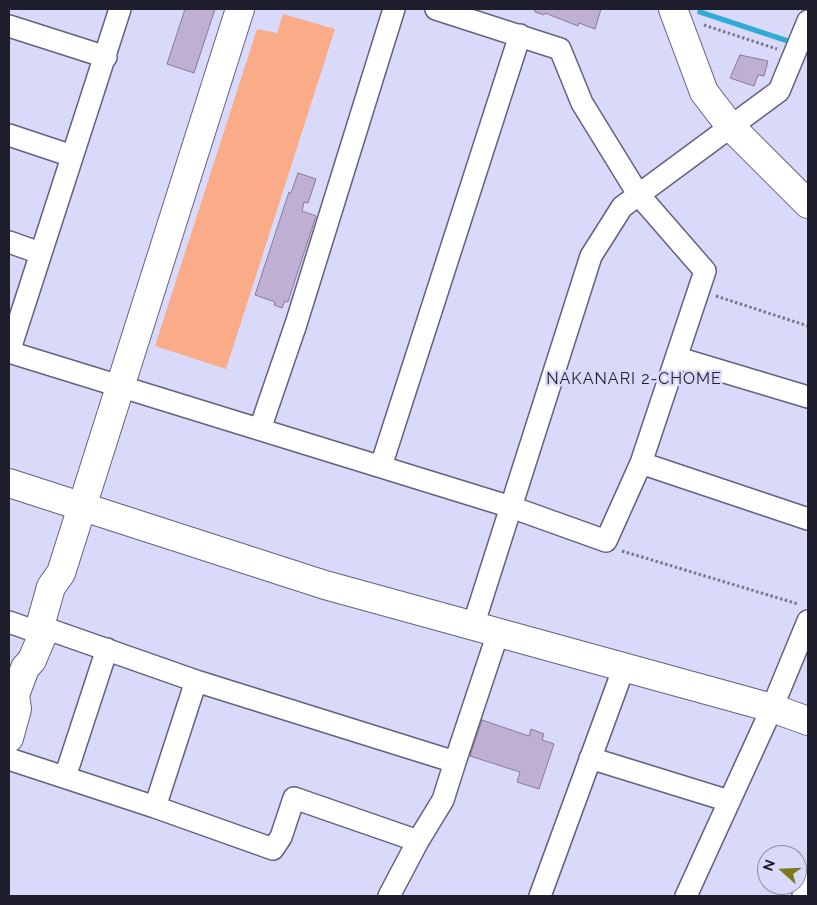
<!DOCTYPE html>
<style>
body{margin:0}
#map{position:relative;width:817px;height:905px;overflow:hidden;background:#d9d9f9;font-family:Raleway,sans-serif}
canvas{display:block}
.frame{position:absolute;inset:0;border:10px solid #1d1d2b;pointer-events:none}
.north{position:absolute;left:757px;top:845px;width:50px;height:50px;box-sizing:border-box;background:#d9d9f9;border:1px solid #8e8ea7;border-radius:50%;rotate:290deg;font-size:14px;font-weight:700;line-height:20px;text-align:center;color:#1d1d2b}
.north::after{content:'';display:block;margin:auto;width:18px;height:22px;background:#7e781d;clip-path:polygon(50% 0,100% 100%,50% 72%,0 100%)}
</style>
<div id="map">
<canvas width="817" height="905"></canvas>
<div class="frame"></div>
<div class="north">N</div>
</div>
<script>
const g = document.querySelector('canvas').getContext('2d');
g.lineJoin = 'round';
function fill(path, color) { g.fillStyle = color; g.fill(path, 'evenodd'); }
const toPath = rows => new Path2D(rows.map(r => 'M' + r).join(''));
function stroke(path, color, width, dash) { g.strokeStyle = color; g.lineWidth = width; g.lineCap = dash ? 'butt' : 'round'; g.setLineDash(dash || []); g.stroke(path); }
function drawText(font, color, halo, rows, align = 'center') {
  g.font = font + ' Raleway,sans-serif'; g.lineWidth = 5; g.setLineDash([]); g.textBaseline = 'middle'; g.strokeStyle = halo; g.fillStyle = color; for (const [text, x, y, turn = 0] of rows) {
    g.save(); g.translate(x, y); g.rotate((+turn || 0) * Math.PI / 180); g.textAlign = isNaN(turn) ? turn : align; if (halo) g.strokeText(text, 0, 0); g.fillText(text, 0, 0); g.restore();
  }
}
fill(toPath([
 [283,14,335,29,226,369,155,346,257,29,277,33]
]), '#faab87');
stroke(toPath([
 [700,12,791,42]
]), '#32acd5', 5.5);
const building = toPath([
 [185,9,215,9,194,73,167,64,185,9],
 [532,9,601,9,595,29,579,23,578,26,545,13,544,15,535,12,535,10,532,9],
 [740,55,768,61,764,76,758,75,754,86,730,78,740,55],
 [298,173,316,179,308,203,304,202,302,211,316,216,288,302,285,301,282,308,274,305,275,302,255,295,289,192,291,193,298,173],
 [482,720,529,736,531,729,544,734,542,740,554,744,539,789,517,782,520,772,470,756,482,720]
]);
fill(building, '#bfafd3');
stroke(building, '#897a9c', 1);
const street = toPath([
 [9,26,106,57],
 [9,135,72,156],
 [9,242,40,253],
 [9,352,511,507,606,541,641,463,705,271,638,194,582,103,560,49,436,9],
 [9,352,120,9],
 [678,358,808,397],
 [260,429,296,324,394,9],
 [641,463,808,519],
 [381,466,520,35],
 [9,622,43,634],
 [473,626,591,256,622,207,779,91,808,21],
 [196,681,455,762,498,633],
 [590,758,729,801],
 [9,759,155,807,196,681,42,627],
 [65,777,107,649],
 [155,807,273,849,281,837,294,798,418,841],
 [389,896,418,841,443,800,455,762],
 [540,896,624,667],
 [686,896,772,708,808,621],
 [803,896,808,882]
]);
const secondary = toPath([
 [673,9,704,92,730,126,808,204],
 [9,483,325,585,772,708,808,721],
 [9,738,17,709,15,695,25,668,32,660,43,634,42,619,51,587,61,573,240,9]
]);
stroke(street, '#626183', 24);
stroke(secondary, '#626183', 30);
stroke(toPath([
 [704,25,777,49],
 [716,296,808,326],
 [622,551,798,604]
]), '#77778e', 3, [2.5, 2.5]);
stroke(street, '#fff', 21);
stroke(secondary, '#fff', 28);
g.letterSpacing = '1px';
drawText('16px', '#1d1d2b', '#d9d9f9', [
 ["NAKANARI 2-CHOME",634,379]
]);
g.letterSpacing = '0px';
</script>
